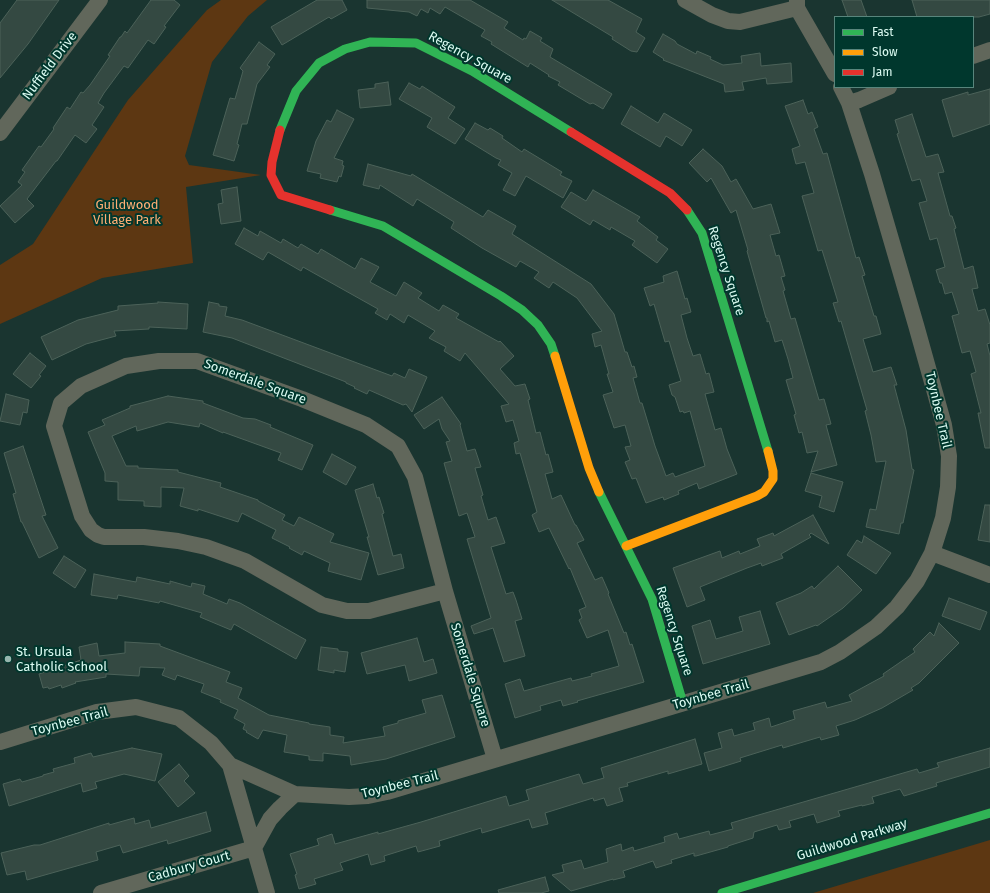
<!DOCTYPE html>
<style>
body{margin:0}
#map{position:relative;width:990px;height:893px;overflow:hidden;background:#1a3530;font-family:"Fira Sans",sans-serif}
canvas{display:block}
.legend{position:absolute;left:834px;top:16px;width:140px;height:72px;box-sizing:border-box;background:#00372d;border:1px solid #58857c;margin:0;padding:5px 7px;list-style:none;font-size:12px;color:#dbfbf2}
.legend li{display:flex;align-items:center;gap:8px;height:20px}
.legend b{width:20px;border:1px solid #58857c}
</style>
<div id="map">
<canvas width="990" height="893"></canvas>
<ul class="legend">
<li><b style="height:5px;background:#30b455"></b>Fast</li>
<li><b style="height:5px;background:#ff9f0a"></b>Slow</li>
<li><b style="height:5px;background:#e5322d"></b>Jam</li>
</ul>
</div>
<script>
const g = document.querySelector('canvas').getContext('2d');
g.lineJoin = 'round';
function fill(path, color) { g.fillStyle = color; g.fill(path, 'evenodd'); }
const toPath = rows => new Path2D(rows.map(r => 'M' + r).join(''));
function stroke(path, color, width, dash) { g.strokeStyle = color; g.lineWidth = width; g.lineCap = dash ? 'butt' : 'round'; g.setLineDash(dash || []); g.stroke(path); }
function drawText(font, color, halo, rows, align = 'center') {
  g.font = font + ' "Fira Sans",sans-serif'; g.lineWidth = 4; g.setLineDash([]); g.textBaseline = 'middle'; g.strokeStyle = halo; g.fillStyle = color; for (const [text, x, y, turn = 0] of rows) {
    g.save(); g.translate(x, y); g.rotate((+turn || 0) * Math.PI / 180); g.textAlign = isNaN(turn) ? turn : align; if (halo) g.strokeText(text, 0, 0); g.fillText(text, 0, 0); g.restore();
  }
}
fill(toPath([
 [221,0,267,0,248,16,212,62,185,156,189,165,261,175,186,187,193,263,102,278,0,324,0,265,33,244,128,100,207,10],
 [990,840,990,893,813,893]
]), '#5d3712');
const building = toPath([
 [17,0,59,0,28,44,0,78,0,23,17,0],
 [151,0,174,0,180,5,164,26,166,27,154,44,148,40,128,68,124,66,104,93,98,103,104,107,92,125,97,129,86,143,75,135,57,161,56,161,27,199,34,206,15,223,0,206,22,185,18,182,25,172,22,170,39,146,41,147,54,129,53,128,67,107,70,109,81,92,83,93,90,85,110,56,108,55,120,37,121,37,125,31,127,33,151,0],
 [317,0,342,0,347,10,331,19,329,17,282,45,271,27,317,0],
 [367,0,470,0,508,22,504,28,523,40,524,38,526,39,530,31,542,38,540,41,553,49,550,57,612,94,603,109,593,103,590,104,558,85,560,82,548,76,549,75,530,63,528,67,491,44,492,42,481,36,485,30,445,7,440,14,430,8,428,13,421,9,417,16,409,12,367,8,367,0],
 [552,0,608,0,642,19,636,32,645,38,637,52,631,51,612,39,613,37,552,0],
 [842,0,861,0,867,17,848,17,842,0],
 [912,0,990,0,990,14,979,17,917,17,912,0],
 [663,34,675,41,677,44,696,54,697,51,711,57,710,59,723,65,742,63,741,56,760,53,761,66,791,63,792,82,767,84,766,78,742,82,744,90,725,92,724,84,663,60,664,59,653,52,663,34],
 [259,42,275,54,267,65,270,67,257,84,247,124,242,124,237,144,239,145,234,161,213,155,230,98,235,99,243,71,240,68,259,42],
 [388,82,391,105,360,108,358,90,375,88,375,84,388,82],
 [409,83,420,89,422,86,455,107,448,118,465,129,455,144,427,127,432,118,399,99,409,83],
 [990,89,990,124,953,137,942,100,968,92,968,95,990,89],
 [803,100,808,114,812,112,818,127,814,129,823,154,827,153,856,258,859,257,865,275,862,276,874,316,876,316,881,334,863,339,873,372,891,367,897,385,894,385,906,430,912,469,914,470,903,523,901,523,899,534,866,527,870,509,876,510,886,461,876,462,871,435,865,411,867,410,841,321,839,322,833,303,838,302,822,250,818,251,802,196,814,193,805,162,796,164,792,149,800,146,785,106,803,100],
 [631,106,658,123,664,113,692,130,682,146,666,136,660,147,621,124,631,106],
 [337,110,354,119,334,158,343,161,342,165,344,166,341,177,339,176,337,182,320,178,321,174,307,171,316,141,327,120,331,122,337,110],
 [912,114,926,157,938,154,944,172,938,173,950,216,952,216,956,228,954,229,964,269,973,266,978,288,972,289,978,311,985,309,990,325,990,343,987,344,990,356,990,448,985,448,978,413,981,413,971,374,976,372,970,351,962,353,952,316,959,314,952,292,945,294,942,283,940,283,936,270,945,267,937,238,930,240,919,203,927,201,920,179,912,181,897,134,899,133,895,120,912,114],
 [475,123,488,130,490,128,503,136,502,138,522,152,524,149,562,172,560,175,572,181,563,198,526,176,515,196,503,190,512,173,498,165,501,160,496,158,465,139,475,123],
 [703,149,722,166,731,182,736,179,753,209,771,204,780,233,770,235,776,256,779,255,785,276,781,277,785,290,783,291,791,319,795,318,819,400,824,399,831,424,826,425,837,465,811,472,818,451,807,453,802,432,799,433,794,415,796,414,786,380,793,378,788,359,782,340,775,342,769,321,767,322,767,318,766,318,747,251,748,250,736,210,731,213,711,178,707,182,689,163,703,149],
 [368,164,411,176,412,174,483,217,488,210,516,226,512,234,591,284,614,314,625,352,627,352,632,367,634,366,637,377,633,378,640,403,642,403,655,446,666,476,673,473,675,477,705,466,690,411,684,413,683,411,680,412,675,397,672,395,669,385,681,381,669,341,665,342,654,304,650,306,644,288,664,282,663,276,677,271,685,299,687,298,691,312,681,315,687,338,693,356,700,354,706,374,709,373,714,392,705,394,715,430,721,428,727,449,737,474,699,489,697,483,678,491,679,494,664,500,663,497,646,503,636,478,632,479,625,462,630,460,625,447,631,446,625,425,614,428,603,395,613,392,607,374,609,374,601,345,595,347,592,334,602,331,577,298,553,282,549,288,534,278,539,272,520,261,516,267,482,248,451,228,454,222,417,199,413,206,380,185,379,189,363,185,368,164],
 [237,187,241,221,221,224,218,204,223,203,221,190,237,187],
 [593,190,640,217,637,221,658,237,656,240,668,249,657,263,632,245,635,241,611,227,610,230,593,220,590,225,561,207,571,192,586,201,593,190],
 [244,228,258,236,260,231,281,243,283,239,298,248,301,244,318,254,321,249,355,269,361,258,379,267,370,282,396,296,404,282,422,293,418,298,439,311,443,305,459,314,456,318,499,342,500,341,514,356,500,369,515,386,525,384,530,399,528,400,536,433,540,432,546,455,548,454,553,472,545,474,552,499,561,495,575,525,576,525,584,540,577,543,595,580,602,577,609,593,608,594,624,633,626,632,630,645,632,644,644,682,577,701,578,702,563,706,561,700,540,706,541,710,515,718,505,684,520,679,524,691,571,678,572,681,592,676,591,674,619,666,608,630,587,638,579,620,582,618,579,610,586,607,570,568,569,569,549,528,539,532,532,515,537,512,520,453,516,454,514,443,519,441,513,420,506,422,501,406,509,404,465,353,460,361,444,351,446,347,429,338,435,331,408,315,404,323,390,314,387,320,375,313,378,309,303,267,301,271,268,252,263,260,235,244,244,228],
 [158,302,188,304,187,329,149,327,149,329,114,331,116,336,86,344,52,360,41,337,78,320,118,310,118,306,158,303,158,302],
 [209,302,219,304,219,306,227,307,225,316,242,320,392,376,394,373,405,378,409,369,427,377,412,412,406,404,403,405,369,390,367,394,354,388,355,387,346,383,346,382,232,338,203,332,209,302],
 [30,353,46,366,39,375,41,376,31,388,13,374,30,353],
 [6,394,29,400,27,413,23,412,20,425,0,421,6,394],
 [168,396,203,401,203,403,243,418,255,419,271,425,270,427,313,445,302,470,278,460,281,453,223,432,223,433,200,423,199,427,168,422,137,431,136,426,112,436,126,466,138,466,138,468,178,470,178,472,221,483,220,487,258,500,258,501,285,515,282,520,294,526,299,517,334,534,330,542,369,553,361,580,328,571,330,563,304,551,302,555,289,548,290,547,272,538,276,530,242,513,238,522,198,509,198,511,180,506,184,488,161,487,161,507,144,506,144,501,118,500,118,482,105,481,105,473,88,432,105,425,102,420,130,408,130,406,168,396],
 [442,397,461,424,460,425,467,451,475,449,481,467,475,468,483,495,481,496,488,520,496,517,505,543,491,547,506,594,513,592,516,600,522,619,515,621,525,656,504,662,493,628,474,634,471,626,491,618,467,539,475,537,467,513,459,516,444,463,452,461,446,442,450,441,442,429,439,419,424,429,414,415,442,397],
 [23,446,46,515,42,516,58,548,39,558,22,522,21,522,13,494,16,493,4,453,23,446],
 [332,454,356,467,346,485,323,472,332,454],
 [811,473,843,482,834,512,819,507,822,496,805,491,811,473],
 [373,484,377,498,379,497,384,513,382,514,393,556,401,554,404,568,378,575,367,537,369,537,355,490,373,484],
 [985,505,990,505,990,542,978,540,985,505],
 [813,515,829,544,811,533,809,535,811,537,781,554,783,558,762,566,761,563,747,568,700,587,705,600,687,607,673,568,720,551,722,558,739,551,740,554,760,546,757,539,773,533,774,536,813,515],
 [864,536,891,553,876,574,847,555,857,540,862,543,864,536],
 [64,556,86,570,75,588,53,573,64,556],
 [838,566,862,590,843,608,817,626,816,625,789,635,776,603,801,593,812,586,814,589,838,566],
 [94,574,136,582,137,577,170,584,170,581,191,587,192,583,205,586,203,594,227,604,229,599,240,603,306,640,296,659,234,624,231,630,200,617,202,613,160,601,159,603,118,595,117,599,91,595,94,574],
 [949,598,987,612,980,630,942,616,949,598],
 [760,611,770,644,703,664,692,626,710,620,716,639,743,631,739,617,760,611],
 [939,623,959,643,919,683,911,688,913,690,882,708,855,720,836,726,839,735,821,740,820,737,783,748,782,745,740,758,741,761,709,771,704,753,722,748,718,733,732,729,734,736,755,730,753,723,769,718,771,727,795,719,793,711,825,702,827,708,852,701,849,695,884,676,883,674,915,652,913,649,930,632,934,636,939,623],
 [417,638,424,662,433,659,437,673,409,681,405,665,367,674,361,653,417,638],
 [125,642,160,644,160,646,230,672,226,682,242,688,238,698,269,715,309,723,309,724,330,727,330,735,344,737,343,743,385,736,383,727,398,723,398,721,426,713,422,700,442,695,455,737,386,759,351,765,350,756,323,753,323,761,309,760,309,756,284,752,287,735,263,730,258,739,246,732,247,731,243,729,245,724,234,718,238,710,220,702,221,700,201,692,204,684,177,675,175,680,162,675,165,668,140,667,139,676,106,674,106,677,75,682,76,683,62,688,61,685,49,689,48,687,43,688,39,674,81,660,79,647,97,643,99,656,125,653,125,642],
 [321,647,338,649,338,651,348,652,345,672,334,670,334,673,318,670,321,647],
 [695,739,702,764,668,774,668,771,627,783,628,786,619,788,623,801,607,806,604,798,594,801,593,798,545,813,548,824,532,828,529,819,482,833,481,828,439,841,440,846,418,852,416,846,384,856,385,861,371,865,368,854,340,863,343,870,314,879,316,884,299,889,295,875,297,874,290,854,319,845,317,839,332,834,335,844,378,832,378,834,421,822,506,796,509,806,529,800,526,790,579,774,583,784,604,778,601,768,695,739],
 [132,748,162,754,155,781,124,774,95,782,97,788,83,792,81,783,9,806,3,784,20,779,22,782,43,776,43,775,54,772,53,769,75,763,74,758,91,753,93,757,132,748],
 [990,748,990,767,936,783,937,786,904,796,900,789,872,797,874,803,862,806,862,805,838,811,840,816,817,823,814,814,789,821,791,827,779,830,777,825,754,832,753,838,728,846,728,847,696,856,694,856,694,853,671,860,672,863,656,868,653,861,623,871,625,877,613,880,613,879,571,891,552,875,564,872,562,865,581,860,584,869,608,862,606,849,621,844,622,851,633,847,634,851,665,842,664,837,677,833,679,839,709,831,710,835,733,829,731,823,917,769,919,773,939,767,937,763,990,748],
 [179,764,189,776,184,781,195,793,178,807,158,782,179,764],
 [206,812,211,831,168,844,167,840,123,853,120,845,96,852,98,860,27,880,25,871,7,875,1,853,34,845,40,845,109,823,109,825,134,818,135,824,149,820,151,828,206,812],
 [545,877,549,891,541,893,499,893,498,890,545,877]
]);
fill(building, '#344942');
stroke(building, '#4c6259', 1);
stroke(toPath([
 [685,0,712,15,728,21,740,22,797,8],
 [797,0,797,8,835,74],
 [973,56,990,50],
 [849,103,859,100,889,87],
 [0,133,100,0],
 [932,553,990,575],
 [445,591,369,611,347,611,322,605,245,561,206,547,178,541,144,537,104,537,98,535,91,530,82,516,54,426,61,403,81,386,126,366,159,361,197,361,302,399,366,425,398,446,415,477,445,591,495,759],
 [0,742,97,712,136,707,179,718,211,743,230,765,295,794,349,797,368,796,387,792,821,662,840,652,876,627,897,607,917,581,932,553,943,518,948,487,949,456,944,425,916,325,872,174,849,103,841,87],
 [230,765,267,893],
 [101,893,254,848,270,819,280,808,295,794]
]), '#61675b', 16);
stroke(toPath([
 [280,130,296,91,319,63,345,49,370,42,416,43,472,71,571,132],
 [330,210,383,226,501,296,522,310,538,325,551,344,555,356],
 [687,210,702,233,768,451],
 [599,492,652,599,683,703],
 [722,893,990,813]
]), '#30b455', 9);
stroke(toPath([
 [555,356,589,468,599,492],
 [626,546,757,496,764,492,773,479,773,471,768,451]
]), '#ff9f0a', 9);
stroke(toPath([
 [280,130,272,162,271,175,281,195,330,210],
 [571,132,670,193,687,210]
]), '#e5322d', 9);
for (const [x, y, r, color] of [
 [8,659,4,"#97b6ae"]
]) { const dot = new Path2D(); dot.arc(x, y, r, 0, 2 * Math.PI); g.fillStyle = color; g.fill(dot); stroke(dot, '#00372d', 1.5); }
drawText('13px', '#dbfbf2', '#00372d', [
 ["Regency Square",470,58,29],
 ["Nuffield Drive",50,66,-53],
 ["Regency Square",726,271,72],
 ["Somerdale Square",255,382,20],
 ["Toynbee Trail",938,410,77],
 ["Regency Square",674,631,72],
 ["Somerdale Square",470,675,73],
 ["Toynbee Trail",711,695,-16],
 ["Toynbee Trail",70,722,-15],
 ["Toynbee Trail",400,785,-14],
 ["Guildwood Parkway",852,840,-17],
 ["Cadbury Court",189,867,-16]
]);
drawText('13px', '#feae74', '#00372d', [
 ["Guildwood",127,205],
 ["Village Park",127,220]
]);
drawText('13px', '#dbfbf2', '#00372d', [
 ["St. Ursula",16,652],
 ["Catholic School",16,667]
], 'left');
</script>
